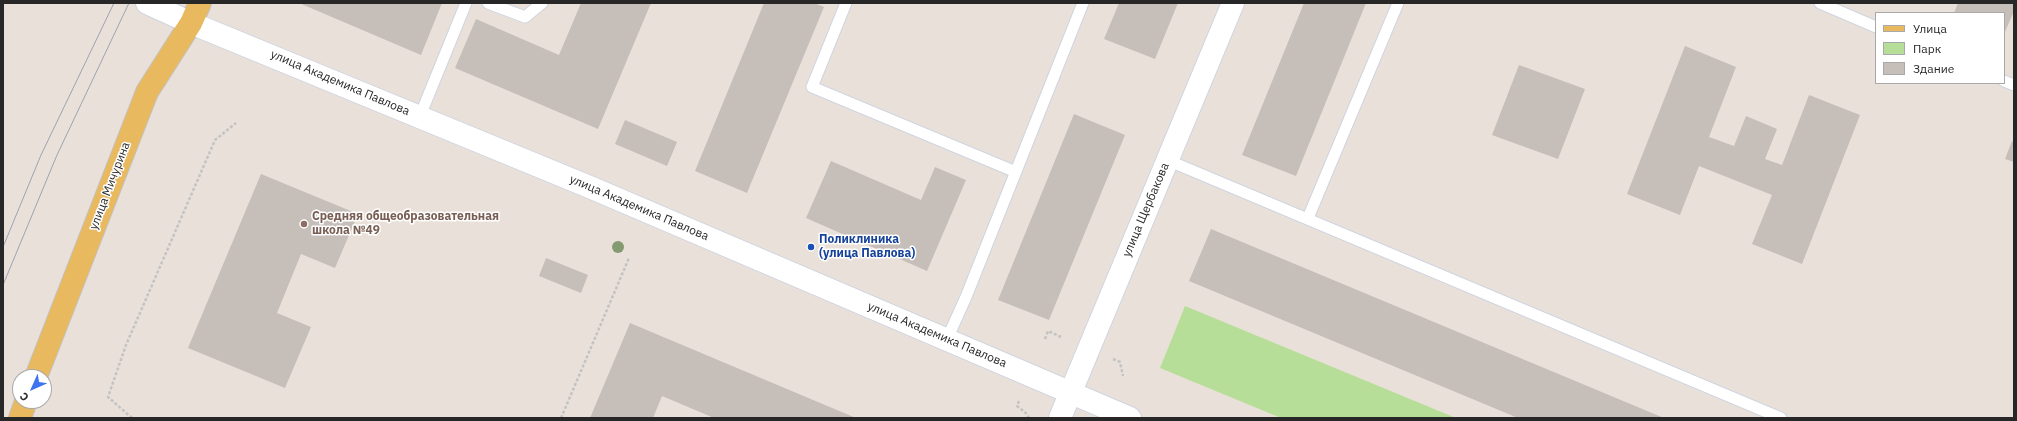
<!DOCTYPE html>
<meta charset="utf-8">
<style>
body{margin:0}
#map{position:relative;width:2017px;height:421px;overflow:hidden;background:#e9e1d9;font-family:"IBM Plex Sans",sans-serif}
canvas{display:block}
.frame{position:absolute;inset:0;border:4px solid #272727;pointer-events:none}
.legend{position:absolute;left:1875px;top:12px;width:130px;height:72px;box-sizing:border-box;background:#fff;border:1px solid #a9a9a9;margin:0;padding:5px 7px;list-style:none;font-size:12px;color:#272727}
.legend li{display:flex;align-items:center;gap:8px;height:20px}
.legend b{width:20px;border:1px solid #a9a9a9}
.north{position:absolute;left:12px;top:369px;width:40px;height:40px;box-sizing:border-box;background:#fff;border:1px solid #a9a9a9;border-radius:50%;rotate:225deg;font-size:11px;font-weight:700;line-height:16px;text-align:center;color:#272727}
.north::after{content:'';display:block;margin:auto;width:14px;height:18px;background:#3f74f0;clip-path:polygon(50% 0,100% 100%,50% 72%,0 100%)}
</style>
<div id="map">
<canvas width="2017" height="421"></canvas>
<div class="frame"></div>
<ul class="legend">
<li><b style="height:5px;background:#e9b95f"></b>Улица</li>
<li><b style="height:11px;background:#b7de98"></b>Парк</li>
<li><b style="height:11px;background:#c5beb9"></b>Здание</li>
</ul>
<div class="north">С</div>
</div>
<script>
const g = document.querySelector('canvas').getContext('2d');
g.lineJoin = 'round';
function fill(path, color) { g.fillStyle = color; g.fill(path, 'evenodd'); }
const toPath = rows => new Path2D(rows.map(r => 'M' + r).join(''));
function stroke(path, color, width, dash) { g.strokeStyle = color; g.lineWidth = width; g.lineCap = dash ? 'butt' : 'round'; g.setLineDash(dash || []); g.stroke(path); }
function drawText(font, color, halo, rows, align = 'center') {
  g.font = font + ' "IBM Plex Sans",sans-serif'; g.lineWidth = 3; g.setLineDash([]); g.textBaseline = 'middle'; g.strokeStyle = halo; g.fillStyle = color; for (const [text, x, y, turn = 0] of rows) {
    g.save(); g.translate(x, y); g.rotate((+turn || 0) * Math.PI / 180); g.textAlign = isNaN(turn) ? turn : align; if (halo) g.strokeText(text, 0, 0); g.fillText(text, 0, 0); g.restore();
  }
}
fill(toPath([
 [1185,306,1456,418,1281,418,1160,368]
]), '#b7de98');
fill(toPath([
 [299,3,442,3,421,55],
 [581,3,651,3,598,129,455,68,476,19,559,55],
 [764,3,814,3,824,7,747,193,695,171],
 [1119,3,1178,3,1155,59,1104,39],
 [1304,3,1366,3,1296,176,1242,155],
 [1958,3,2014,3,2014,11,2004,34,2004,13,1954,13],
 [1685,46,1736,67,1709,137,1734,146,1746,116,1777,129,1765,159,1782,165,1809,95,1860,115,1802,264,1752,244,1772,195,1699,166,1680,215,1627,194],
 [1519,65,1585,89,1558,159,1492,135],
 [1074,114,1125,135,1049,320,998,300],
 [625,120,677,142,667,166,615,144],
 [2012,141,2014,142,2014,162,2005,159],
 [831,161,921,200,935,167,966,180,927,271,806,218],
 [261,174,358,214,335,268,301,254,277,313,311,327,285,388,188,348],
 [1211,229,1664,418,1518,418,1189,281],
 [546,258,588,275,581,293,539,276],
 [630,323,856,418,714,418,662,396,653,418,590,418]
]), '#c5beb9');
const lane = toPath([
 [488,3,525,17,542,3],
 [846,3,812,87,1016,172],
 [1820,3,1876,27],
 [2004,81,2014,85],
 [420,116,466,3],
 [1167,160,1781,418],
 [1308,218,1398,3],
 [947,339,966,297,1083,3]
]);
const street = toPath([
 [1060,418,1233,3]
]);
const secondary = toPath([
 [147,3,191,23,592,188,1130,418]
]);
const primary = toPath([
 [36,377,147,92,191,23,200,3],
 [20,418,26,401]
]);
stroke(lane, '#cfd4e0', 13);
stroke(street, '#cfd4e0', 24);
stroke(secondary, '#cfd4e0', 24);
stroke(primary, '#c3c3c3', 24);
stroke(toPath([
 [1045,339,1048,331,1061,337],
 [1113,359,1120,362,1123,376],
 [1019,401,1017,406,1027,414,1029,418],
 [132,418,108,397,126,345,215,140,236,123],
 [561,418,629,258]
]), '#c3c3c3', 2.5, [3, 2]);
stroke(lane, '#fff', 11);
stroke(street, '#fff', 22);
stroke(secondary, '#fff', 22);
stroke(primary, '#e9b95f', 22);
stroke(toPath([
 [3,247,41,155,114,3],
 [3,285,57,155,129,3]
]), '#9da2b1', 1);
g.fillStyle = '#849a71';
for (const [x, y] of [
 [618,247]
]) { g.beginPath(); g.arc(x, y, 6, 0, 2 * Math.PI); g.fill(); }
for (const [x, y, r, color] of [
 [304,224,4,"#8d6e63"],
 [811,247,4,"#1a4fb4"]
]) { const dot = new Path2D(); dot.arc(x, y, r, 0, 2 * Math.PI); g.fillStyle = color; g.fill(dot); stroke(dot, '#fff', 1.5); }
drawText('12px', '#272727', '#fff', [
 ["улица Академика Павлова",340,83,23],
 ["улица Мичурина",110,186,-69],
 ["улица Академика Павлова",639,208,23],
 ["улица Щербакова",1146,210,-67],
 ["улица Академика Павлова",937,335,23]
]);
drawText('bold 12px', '#785e54', '#fff', [
 ["Средняя общеобразовательная",312,217],
 ["школа №49",312,231]
], 'left');
drawText('bold 12px', '#164399', '#fff', [
 ["Поликлиника",819,240],
 ["(улица Павлова)",819,254]
], 'left');
</script>
